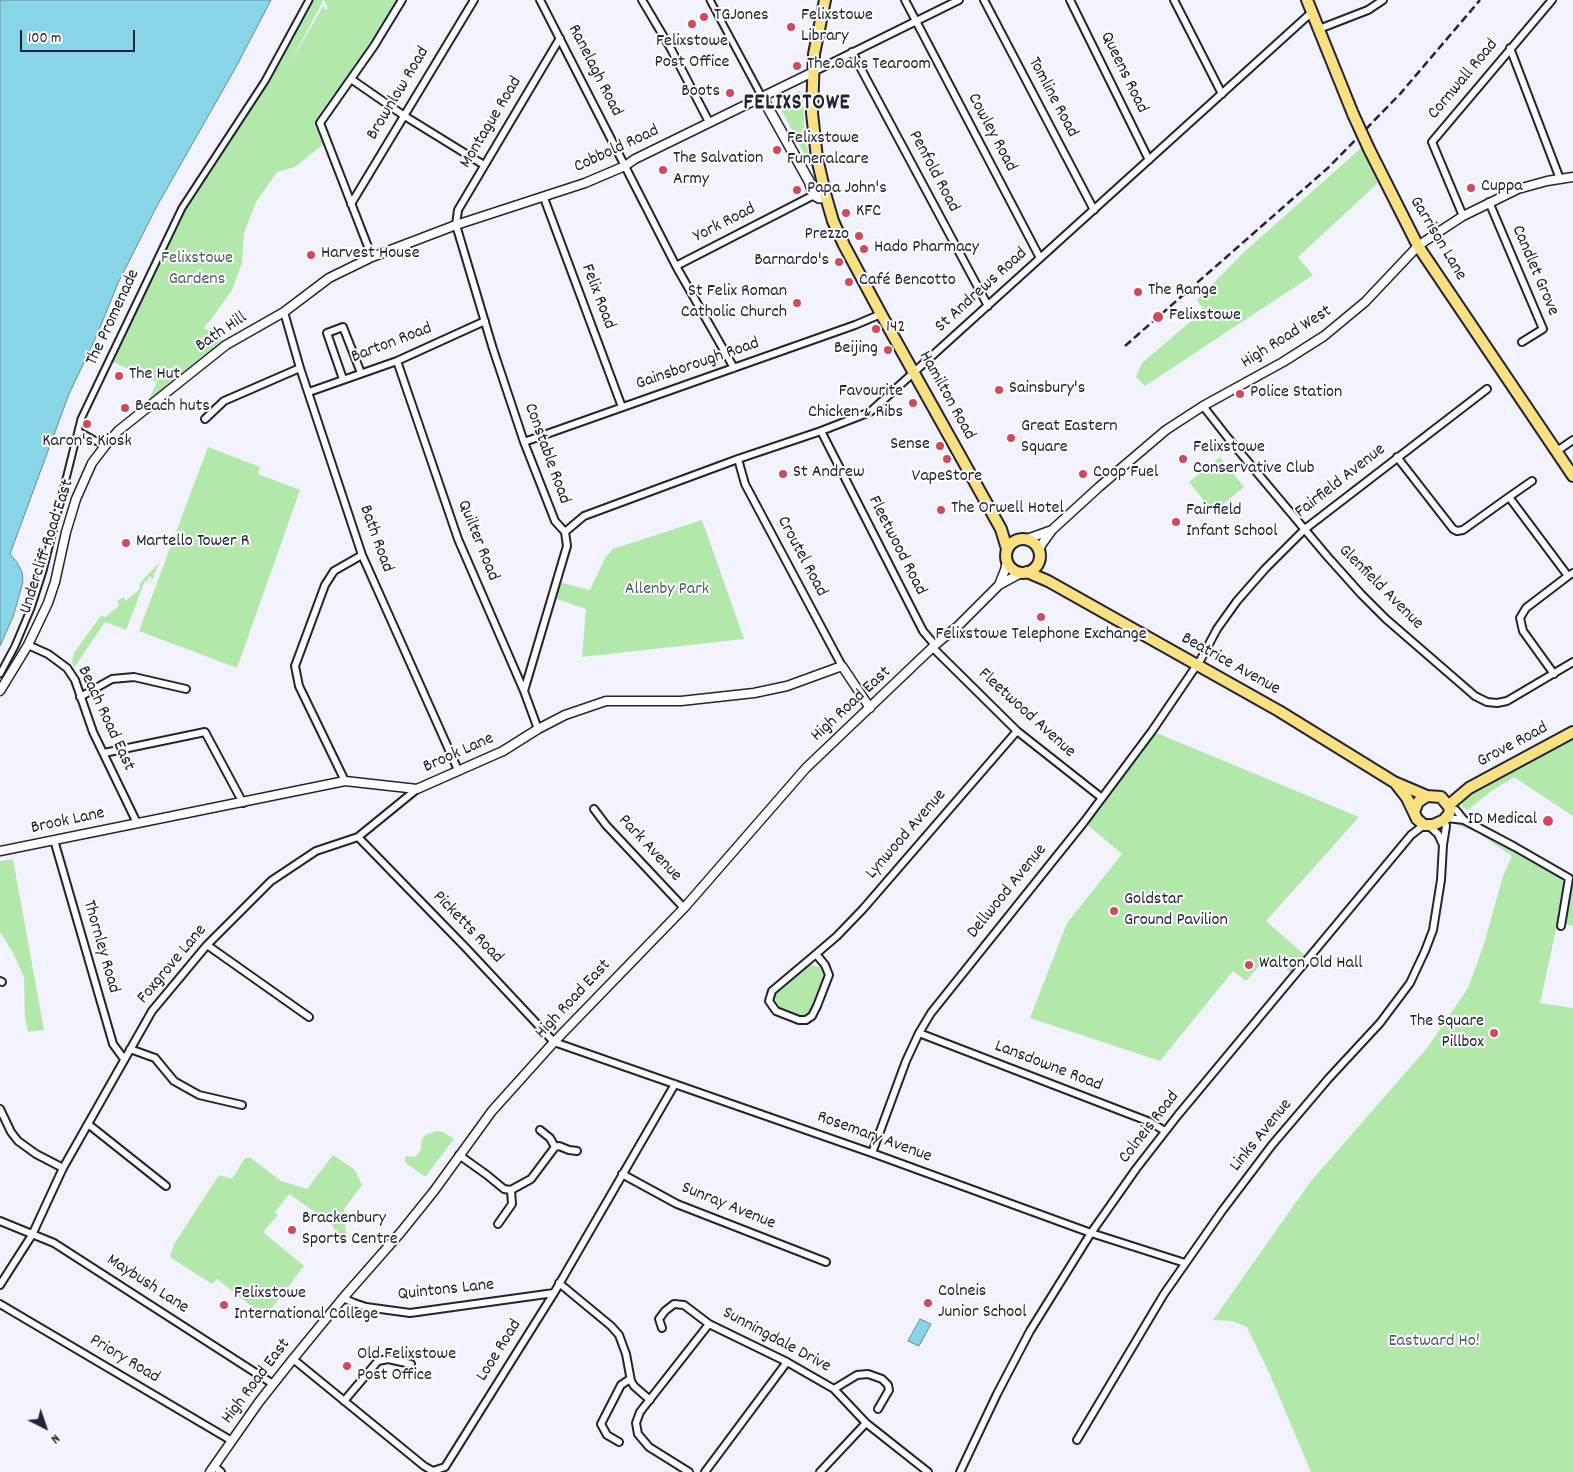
<!DOCTYPE html>
<meta charset="utf-8">
<style>
body{margin:0}
#map{position:relative;width:1573px;height:1472px;overflow:hidden;background:#f2f2fc;font-family:Dekko,sans-serif}
canvas{display:block}
.north{position:absolute;left:20px;top:1402px;width:50px;height:50px;-webkit-text-stroke:4px #fff;paint-order:stroke;rotate:139deg;font-size:14px;font-weight:700;line-height:20px;text-align:center;color:#22223b}
.north::after{content:'';display:block;margin:auto;width:18px;height:22px;background:#22223b;clip-path:polygon(50% 0,100% 100%,50% 72%,0 100%)}
.scale{position:absolute;left:20px;top:30px;width:115px;height:22px;box-sizing:border-box;border:2px solid #22223b;border-top:0;padding-left:6px;font-size:15px;line-height:18px;white-space:nowrap;color:#22223b;-webkit-text-stroke:4px #fff;paint-order:stroke}
</style>
<div id="map">
<canvas width="1573" height="1472"></canvas>
<div class="north">N</div>
<div class="scale">100 m</div>
</div>
<script>
const g = document.querySelector('canvas').getContext('2d');
g.lineJoin = 'round';
function fill(path, color) { g.fillStyle = color; g.fill(path, 'evenodd'); }
const toPath = rows => new Path2D(rows.map(r => 'M' + r).join(''));
function stroke(path, color, width, dash) { g.strokeStyle = color; g.lineWidth = width; g.lineCap = dash ? 'butt' : 'round'; g.setLineDash(dash || []); g.stroke(path); }
function drawText(font, color, halo, rows, align = 'center') {
  g.font = font + ' Dekko,sans-serif'; g.lineWidth = 4; g.setLineDash([]); g.textBaseline = 'middle'; g.strokeStyle = halo; g.fillStyle = color; for (const [text, x, y, turn = 0] of rows) {
    g.save(); g.translate(x, y); g.rotate((+turn || 0) * Math.PI / 180); g.textAlign = isNaN(turn) ? turn : align; if (halo) g.strokeText(text, 0, 0); g.fillText(text, 0, 0); g.restore();
  }
}
fill(toPath([
 [311,0,323,0,322,3,288,67,323,6,326,10,328,8,324,0,399,0,369,50,318,121,325,143,295,167,277,172,256,202,244,233,242,263,232,290,215,314,204,328,225,342,147,404,157,382,113,362,141,297,184,208,265,83],
 [799,91,803,95,805,140,813,168,812,169,779,105,781,101],
 [1361,148,1378,183,1298,257,1313,275,1145,386,1136,377,1142,363,1204,310,1197,300,1243,253],
 [208,447,260,467,258,474,300,490,237,668,139,631],
 [1220,457,1244,487,1213,512,1189,482],
 [702,520,744,639,582,657,586,609,551,597,555,581,590,590,605,558,613,549],
 [159,563,150,585,152,578,149,576,147,583,145,581,126,630,105,622,74,668,72,661,74,653,99,618,102,615,104,618,119,606,117,601,124,597,125,601,139,590,140,583],
 [1152,731,1359,817,1266,921,1306,956,1291,973,1269,955,1246,981,1233,971,1160,1061,1030,1018,1067,923,1122,854,1084,822],
 [1573,739,1573,816,1514,777,1490,792,1468,810,1462,807,1462,799,1468,793],
 [1459,819,1555,873,1563,881,1564,893,1540,1003,1573,1008,1573,1472,1311,1472,1270,1375,1247,1327,1232,1321,1213,1320,1311,1181,1427,1048,1468,988,1484,944,1503,876,1512,856,1478,833,1455,824],
 [13,859,44,1030,28,1032,25,1018,24,977,12,951,0,932,0,861],
 [1571,883,1573,884,1573,926,1566,924],
 [813,965,822,968,826,976,811,1012,802,1018,778,1009,772,1001,772,994,806,966],
 [435,1131,443,1132,454,1139,426,1176,424,1176,406,1163,405,1160,406,1156,414,1157,418,1154,421,1149,421,1142,424,1136],
 [333,1155,355,1170,362,1185,344,1209,346,1234,338,1236,331,1223,289,1194,275,1212,278,1215,263,1232,304,1266,265,1317,217,1279,212,1284,170,1257,174,1244,219,1175,232,1179,245,1158,251,1158,281,1181,307,1189]
]), '#b2e9ab');
const water = toPath([
 [0,0,271,0,236,67,157,206,118,283,97,335,69,394,10,554,17,562,22,572,23,582,13,617,0,646,0,0],
 [920,1319,931,1324,919,1346,908,1341,920,1319]
]);
fill(water, '#88d5e8');
stroke(water, '#5f8da3', 1);
const pedestrian = toPath([
 [710,0,762,97],
 [78,431,105,446],
 [0,674,15,646,31,608,43,571,81,419,182,208,265,81,309,0]
]);
const minor = toPath([
 [540,0,676,266,734,368],
 [642,0,671,49,709,122],
 [905,0,1040,258],
 [984,0,1094,210],
 [1070,0,1149,160],
 [1174,0,1222,94],
 [1319,29,1368,10,1383,0],
 [1510,48,1560,179],
 [852,52,988,306],
 [813,72,959,0],
 [351,79,403,115,484,165],
 [544,198,622,407],
 [1489,202,1543,329,1522,342],
 [351,204,474,0],
 [1463,216,1432,142,1552,0],
 [372,257,320,123,374,46,402,0],
 [676,266,814,195],
 [284,312,300,368,362,555,458,770],
 [397,361,458,539,524,691,538,729],
 [343,379,327,333,343,327,361,373],
 [309,392,397,361,485,321],
 [1203,406,1228,438,1327,556,1361,594,1386,619,1475,696,1487,702,1497,703,1507,701,1573,662],
 [205,419,224,401,300,368],
 [821,431,923,631,935,645],
 [524,442,855,325,881,314],
 [1557,451,1573,440],
 [1397,457,1453,529,1457,531,1463,530,1509,497,1568,576,1573,573],
 [738,459,745,484,842,666],
 [1509,497,1532,481],
 [565,532,584,516,738,459,821,431,870,412,1312,12],
 [28,645,48,654,67,668,75,680,93,732,137,823],
 [933,648,1017,731,1102,798],
 [1554,674,1523,631,1520,618,1526,608,1568,576],
 [524,691,567,546,565,532,555,521,524,442,493,349,456,225,458,210,560,38],
 [80,697,112,679,134,677,186,689],
 [104,753,205,732,243,803],
 [345,781,299,686,295,666,325,585,334,571,362,555],
 [594,809,606,825,684,908],
 [1447,818,1464,820,1456,810,1450,808],
 [1464,820,1515,847,1569,878,1561,926],
 [1429,826,1438,834,1443,845,1446,826,1444,820],
 [358,837,466,948,554,1042,872,1153,1091,1233,1185,1263],
 [54,840,113,1044,124,1059],
 [207,945,309,1017],
 [816,954,772,991,769,1001,776,1011,799,1020,806,1020,812,1016,817,1006,829,975,825,965,816,954,837,936,863,909,1017,731],
 [0,981,2,982],
 [919,1033,1150,1122,1165,1131],
 [130,1049,155,1058,174,1081,199,1095,242,1105],
 [0,1109,11,1132,18,1141,36,1154,63,1168],
 [88,1124,166,1186],
 [540,1130,550,1138,555,1147],
 [872,1153,906,1061,919,1033,931,1013,1084,822,1152,731,1201,659,1217,629,1237,601,1265,569,1305,529,1487,389],
 [459,1155,487,1175,504,1189,511,1190,531,1179,555,1147,559,1146,569,1150,577,1151],
 [622,1174,677,1204,826,1262],
 [0,1221,54,1243,273,1384],
 [498,1224,512,1204,511,1190],
 [559,1283,611,1326,619,1335,626,1354,631,1381,634,1386,650,1400],
 [0,1285,32,1235,63,1168,152,1011,207,945,271,881,316,851,358,837,417,789],
 [343,1298,354,1303,366,1307,410,1313,554,1293],
 [0,1304,232,1441],
 [662,1328,659,1319,665,1311,674,1304,684,1305,709,1324,787,1362,834,1389,866,1423,928,1472],
 [293,1359,424,1466,433,1471,445,1467,554,1293,675,1084],
 [834,1389,857,1375,868,1374,882,1379,888,1385,889,1390,878,1409],
 [344,1401,378,1361,388,1359,411,1364],
 [1077,1440,1164,1294,1222,1211,1272,1145,1329,1078,1380,1023,1410,983,1425,951,1433,930,1441,880,1443,845],
 [619,1442,607,1435,601,1424,621,1385,630,1379],
 [214,1466,221,1472],
 [689,1472,649,1447,638,1434,636,1423,640,1412,709,1324],
 [705,1472,787,1362],
 [820,1472,866,1423],
 [960,1472,997,1394,1030,1331,1091,1233,1136,1169,1178,1115,1411,835,1424,825]
]);
const tertiary = toPath([
 [1027,539,1052,530],
 [1039,550,1042,544,1052,530,1099,487,1166,430,1203,406,1283,362,1324,336,1365,302,1418,246,1437,233,1463,216,1518,189,1547,181,1573,177],
 [999,585,1005,570,1007,561],
 [0,691,28,645,48,603,55,582,66,532,76,499,92,463,105,446,118,431,226,345,284,312,329,278,372,257,456,225,585,183,625,166,635,159,813,72],
 [0,851,345,781,417,789,503,751,538,729,565,715,606,701,681,701,754,693,787,686,842,666,870,708],
 [210,1472,259,1402,293,1359,343,1298,401,1232,434,1191,492,1111,554,1042,684,908,806,768,935,645,958,626,999,585,1021,573]
]);
const secondary = toPath([
 [762,97,809,181,814,195,819,198,826,197]
]);
const primary = toPath([
 [825,0,814,54,812,113,817,158,826,197,833,221,844,245,881,314,1001,529,1007,549],
 [1307,0,1353,114],
 [1369,149,1418,246,1573,476],
 '1006 556a17 17 0 1 1 34 0a17 17 0 1 1-34 0Z',
 [1027,572,1048,581,1279,711,1394,782,1427,796],
 [1396,784,1407,798,1417,819,1424,825,1433,825,1444,820,1449,814,1450,808,1441,797,1427,796,1418,802,1414,812],
 [1449,805,1469,788,1573,732]
]);
stroke(pedestrian, '#22223b', 9);
stroke(minor, '#22223b', 10);
stroke(tertiary, '#22223b', 11);
stroke(secondary, '#22223b', 12);
stroke(primary, '#22223b', 14);
stroke(pedestrian, '#fff', 5);
stroke(minor, '#fff', 6);
stroke(tertiary, '#fff', 8);
stroke(secondary, '#fff', 9);
stroke(primary, '#f9e181', 10);
stroke(toPath([
 [1125,346,1329,167,1400,94,1480,0]
]), '#22223b', 2.5, [8, 4]);
const primaryBridge = toPath([
 [1353,114,1369,149]
]);
stroke(primaryBridge, '#22223b', 14, []);
stroke(primaryBridge, '#f9e181', 10);
for (const [x, y, r, color] of [
 [704,17,5,"#d1495b"],
 [692,24,5,"#d1495b"],
 [791,27,5,"#d1495b"],
 [797,66,5,"#d1495b"],
 [730,93,5,"#d1495b"],
 [777,150,5,"#d1495b"],
 [663,170,5,"#d1495b"],
 [1471,188,5,"#d1495b"],
 [797,190,5,"#d1495b"],
 [846,213,5,"#d1495b"],
 [859,236,5,"#d1495b"],
 [864,249,5,"#d1495b"],
 [311,255,5,"#d1495b"],
 [839,262,5,"#d1495b"],
 [849,282,5,"#d1495b"],
 [1138,292,5,"#d1495b"],
 [797,303,5,"#d1495b"],
 [1158,317,6,"#d1495b"],
 [876,329,5,"#d1495b"],
 [888,350,5,"#d1495b"],
 [119,376,5,"#d1495b"],
 [999,390,5,"#d1495b"],
 [1240,394,5,"#d1495b"],
 [913,403,5,"#d1495b"],
 [125,408,5,"#d1495b"],
 [87,424,5,"#d1495b"],
 [1011,438,5,"#d1495b"],
 [940,446,5,"#d1495b"],
 [947,459,5,"#d1495b"],
 [1183,459,5,"#d1495b"],
 [783,474,5,"#d1495b"],
 [1083,474,5,"#d1495b"],
 [941,510,5,"#d1495b"],
 [1176,522,5,"#d1495b"],
 [126,543,5,"#d1495b"],
 [1041,617,5,"#d1495b"],
 [1548,821,6,"#d1495b"],
 [1114,911,5,"#d1495b"],
 [1249,965,5,"#d1495b"],
 [1494,1033,5,"#d1495b"],
 [292,1230,5,"#d1495b"],
 [928,1303,5,"#d1495b"],
 [224,1305,5,"#d1495b"],
 [347,1366,5,"#d1495b"]
]) { const dot = new Path2D(); dot.arc(x, y, r, 0, 2 * Math.PI); g.fillStyle = color; g.fill(dot); stroke(dot, '#fff', 2); }
drawText('18px', '#22223b', '#fff', [
 ["TGJones",714,17],
 ["Felixstowe",801,17],
 ["Library",801,38],
 ["Felixstowe",692,43,"center"],
 ["Post Office",692,64,"center"],
 ["The Oaks Tearoom",807,66],
 ["Boots",720,93,"right"],
 ["Felixstowe",787,140],
 ["Funeralcare",787,161],
 ["The Salvation",673,160],
 ["Army",673,181],
 ["Cuppa",1481,188],
 ["Papa John's",807,190],
 ["KFC",856,213],
 ["Prezzo",849,236,"right"],
 ["Hado Pharmacy",874,249],
 ["Harvest House",321,255],
 ["Barnardo's",829,262,"right"],
 ["Café Bencotto",859,282],
 ["The Range",1148,292],
 ["St Felix Roman",787,293,"right"],
 ["Catholic Church",787,314,"right"],
 ["Felixstowe",1169,317],
 ["142",886,329],
 ["Beijing",878,350,"right"],
 ["The Hut",129,376],
 ["Sainsbury's",1009,390],
 ["Favourite",903,393,"right"],
 ["Chicken & Ribs",903,414,"right"],
 ["Police Station",1250,394],
 ["Beach huts",135,408],
 ["Great Eastern",1021,428],
 ["Square",1021,449],
 ["Karon's Kiosk",87,443,"center"],
 ["Sense",930,446,"right"],
 ["Felixstowe",1193,449],
 ["Conservative Club",1193,470],
 ["St Andrew",793,474],
 ["Coop Fuel",1093,474],
 ["VapeStore",947,478,"center"],
 ["The Orwell Hotel",951,510],
 ["Fairfield",1186,512],
 ["Infant School",1186,533],
 ["Martello Tower R",136,543],
 ["Felixstowe Telephone Exchange",1041,636,"center"],
 ["ID Medical",1537,821,"right"],
 ["Goldstar",1124,901],
 ["Ground Pavilion",1124,922],
 ["Walton Old Hall",1259,965],
 ["The Square",1484,1023,"right"],
 ["Pillbox",1484,1044,"right"],
 ["Brackenbury",302,1220],
 ["Sports Centre",302,1241],
 ["Colneis",938,1293],
 ["Junior School",938,1314],
 ["Felixstowe",234,1295],
 ["International College",234,1316],
 ["Old Felixstowe",357,1356],
 ["Post Office",357,1377]
], 'left');
drawText('18px', '#22223b', '#fff', [
 ["Ranelagh Road",594,71,63],
 ["Queens Road",1123,73,64],
 ["Cornwall Road",1464,80,-50],
 ["Brownlow Road",399,94,-59],
 ["Tomline Road",1052,98,62],
 ["Montague Road",492,123,-59],
 ["Cowley Road",991,133,62],
 ["Cobbold Road",617,150,-25],
 ["Penfold Road",933,172,62],
 ["York Road",725,224,-27],
 ["Garrison Lane",1437,239,59],
 ["Candlet Grove",1534,271,67],
 ["St Andrews Road",982,291,-42],
 ["Felix Road",597,297,69],
 ["The Promenade",114,318,-65],
 ["Bath Hill",222,333,-34],
 ["High Road West",1287,338,-32],
 ["Barton Road",392,344,-21],
 ["Gainsborough Road",698,365,-19],
 ["Hamilton Road",946,396,61],
 ["Constable Road",546,454,70],
 ["Fairfield Avenue",1341,482,-38],
 ["Bath Road",375,539,70],
 ["Quilter Road",477,541,68],
 ["Fleetwood Road",896,546,63],
 ["Undercliff Road East",48,547,-72],
 ["Croutel Road",801,557,62],
 ["Glenfield Avenue",1380,588,45],
 ["Beatrice Avenue",1230,665,29],
 ["High Road East",852,705,-43],
 ["Fleetwood Avenue",1026,714,42],
 ["Beach Road East",105,719,65],
 ["Grove Road",1513,746,-28],
 ["Brook Lane",459,754,-24],
 ["Brook Lane",68,822,-12],
 ["Lynwood Avenue",907,835,-49],
 ["Park Avenue",649,849,47],
 ["Dellwood Avenue",1008,892,-51],
 ["Picketts Road",467,928,46],
 ["Thornley Road",100,947,74],
 ["Foxgrove Lane",173,965,-50],
 ["High Road East",574,1000,-47],
 ["Lansdowne Road",1048,1067,21],
 ["Colneis Road",1150,1128,-52],
 ["Links Avenue",1262,1136,-51],
 ["Rosemary Avenue",874,1138,20],
 ["Sunray Avenue",728,1207,22],
 ["Maybush Lane",147,1285,33],
 ["Quintons Lane",446,1291,-6],
 ["Sunningdale Drive",776,1341,28],
 ["Looe Road",500,1351,-58],
 ["Priory Road",124,1360,31],
 ["High Road East",257,1382,-53]
]);
drawText('18px', '#4d5e5d', '#fff', [
 ["Felixstowe",197,260],
 ["Gardens",197,281],
 ["Allenby Park",667,591],
 ["Eastward Ho!",1434,1343]
]);
g.letterSpacing = '1px';
drawText('bold 22px', '#22223b', '#fff', [
 ["FELIXSTOWE",797,105]
]);
g.letterSpacing = '0px';
</script>
